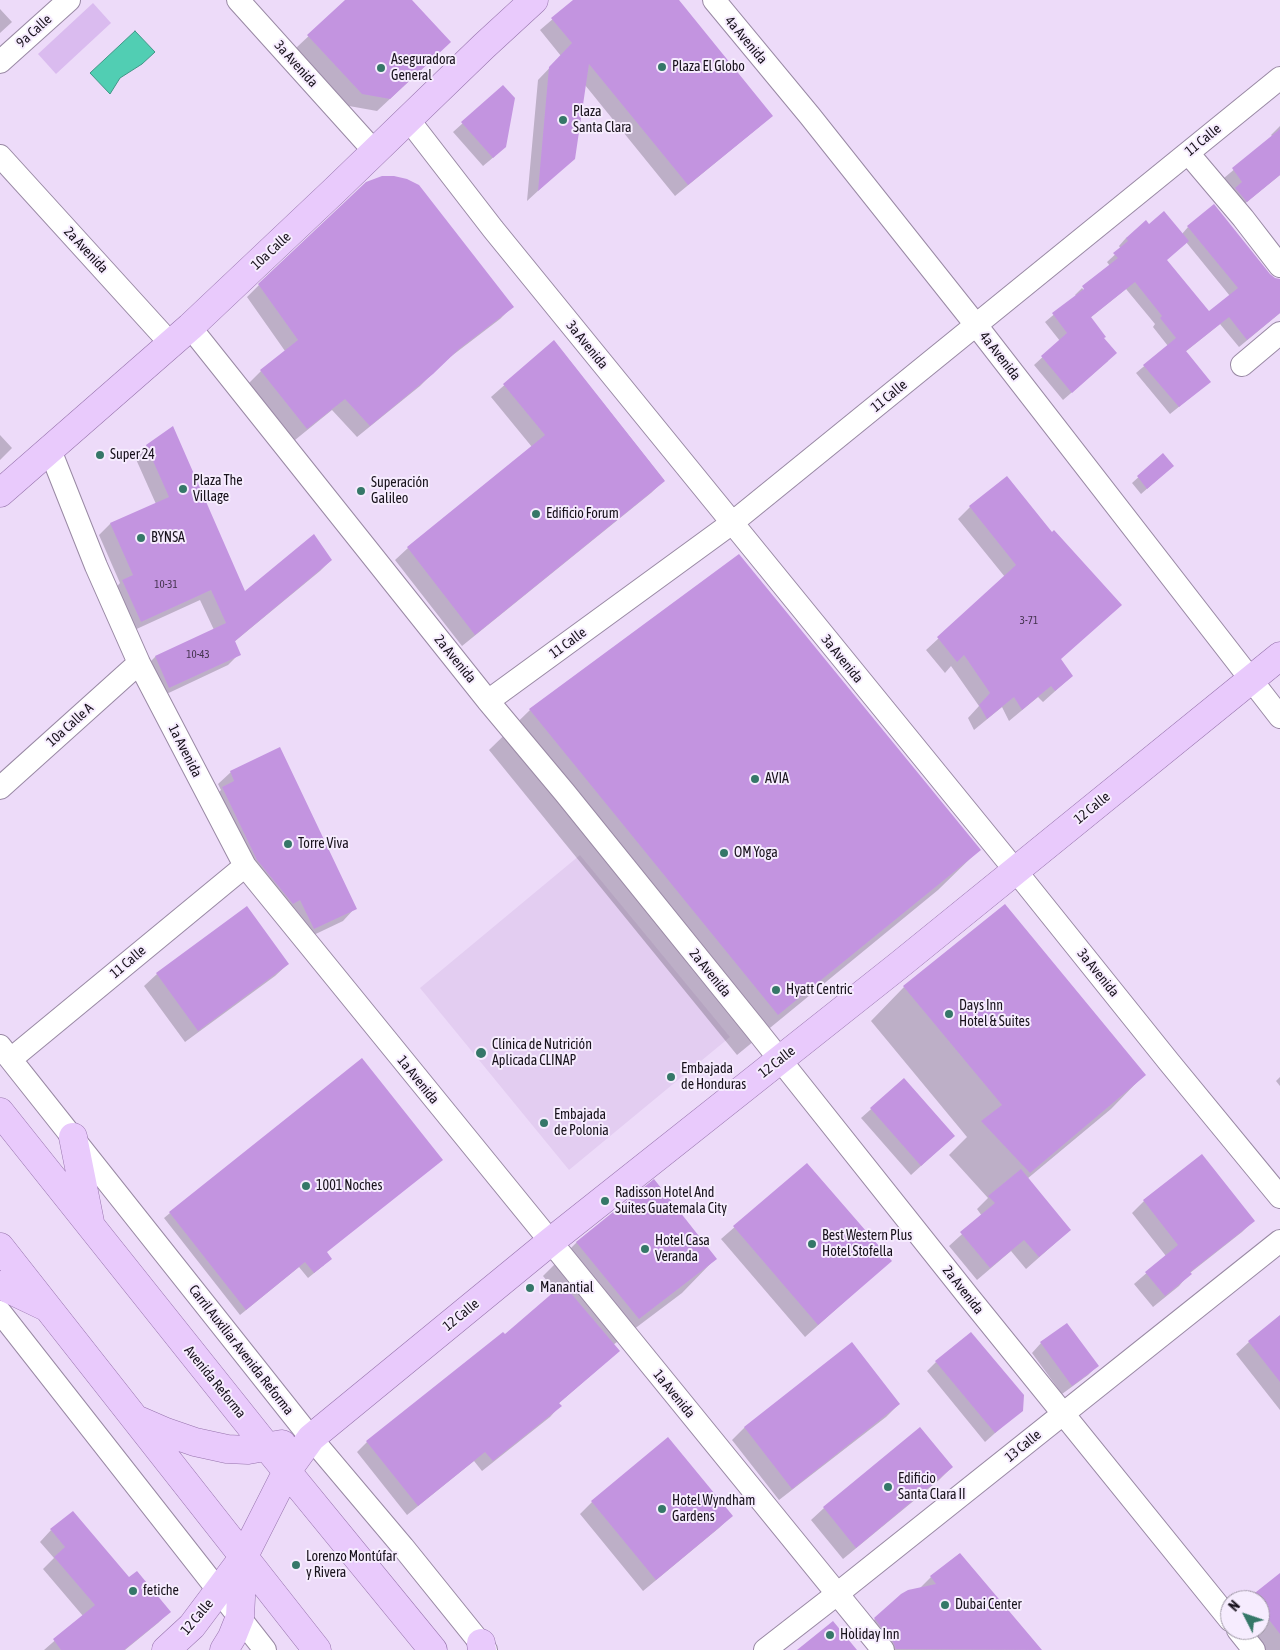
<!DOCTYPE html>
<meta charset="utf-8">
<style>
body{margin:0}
#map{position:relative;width:1280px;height:1650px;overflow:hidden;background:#eddbf9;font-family:"Asap Condensed",sans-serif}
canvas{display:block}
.north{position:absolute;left:1220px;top:1590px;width:50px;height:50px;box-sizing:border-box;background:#f6ecfe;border:1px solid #9d95a4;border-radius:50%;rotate:311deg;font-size:14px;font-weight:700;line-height:20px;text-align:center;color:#18121c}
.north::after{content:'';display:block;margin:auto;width:18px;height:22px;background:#357768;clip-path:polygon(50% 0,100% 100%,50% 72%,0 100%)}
</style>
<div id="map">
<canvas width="1280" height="1650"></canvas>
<div class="north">N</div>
</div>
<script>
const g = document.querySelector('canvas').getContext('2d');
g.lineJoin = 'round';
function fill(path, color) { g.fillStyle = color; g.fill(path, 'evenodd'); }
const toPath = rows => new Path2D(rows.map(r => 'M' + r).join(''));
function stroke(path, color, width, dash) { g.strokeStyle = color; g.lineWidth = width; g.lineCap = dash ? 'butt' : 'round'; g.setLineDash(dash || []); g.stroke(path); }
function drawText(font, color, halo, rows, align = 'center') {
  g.font = font + ' "Asap Condensed",sans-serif'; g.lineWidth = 4; g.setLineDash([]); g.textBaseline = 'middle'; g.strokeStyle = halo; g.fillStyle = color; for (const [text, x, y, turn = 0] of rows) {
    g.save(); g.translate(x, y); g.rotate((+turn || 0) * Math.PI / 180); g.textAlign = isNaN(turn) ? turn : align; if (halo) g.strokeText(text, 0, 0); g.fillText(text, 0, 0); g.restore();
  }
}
fill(toPath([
 [580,855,730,1037,569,1170,420,988]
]), '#e3cdf1');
fill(toPath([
 [93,3,111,23,56,74,38,54]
]), '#dabbef');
const water = toPath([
 [135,31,155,52,142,64,120,78,110,94,90,73,135,31]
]);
fill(water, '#51ceb3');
stroke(water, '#409686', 1);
fill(toPath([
 [347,0,411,0,437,55,377,111,349,106,296,48],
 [575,0,677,0,771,115,759,127,675,196,585,85,564,167,527,201,538,80,561,56,540,30],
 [0,9,12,22,0,33],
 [503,87,495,156,483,166,453,132],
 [1280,126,1280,175,1237,210,1224,178,1273,137,1271,135],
 [1149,225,1182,234,1188,227,1274,279,1280,280,1280,313,1239,347,1220,324,1185,352,1201,389,1170,414,1136,373,1168,346,1153,327,1155,324,1126,289,1090,318,1103,338,1108,361,1063,400,1034,365,1060,341,1045,322,1076,296,1075,295,1082,288,1087,294,1110,266,1107,262,1121,249,1119,246,1126,238],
 [1186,242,1230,296,1209,312,1166,260],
 [259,285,512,307,500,319,445,361,420,386,357,437,332,410,295,440,249,383,261,371,285,351,247,297],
 [554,341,664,480,651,493,462,646,395,560,408,548,532,447,491,397],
 [172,428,244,593,331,560,320,571,234,642,239,654,228,665,158,698,144,668,155,657,214,630,200,600,130,632,112,592,120,583,99,535,110,524,156,504,135,457,146,446],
 [0,435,12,448,0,460],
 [1163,455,1173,466,1141,494,1132,483],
 [1007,478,1060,660,1072,676,1043,702,1038,697,1009,721,1002,707,974,730,968,718,979,706,951,666,945,673,926,650,1005,577,958,519,970,507],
 [530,710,979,850,938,890,737,1055,489,750],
 [231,772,355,908,343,921,301,941,211,800,221,790,218,784],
 [288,964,275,976,185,1042,144,986,157,974],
 [904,987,1144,1075,1111,1109,1027,1179,1070,1230,1026,1269,1011,1251,977,1280,949,1246,982,1216,977,1209,988,1198,949,1155,967,1137,871,1021],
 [1280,1077,1280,1086,1276,1081],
 [904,1080,954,1136,911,1175,861,1118],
 [1202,1156,1253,1221,1242,1232,1190,1273,1179,1286,1153,1307,1134,1284,1166,1256,1132,1213,1144,1201],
 [807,1164,890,1261,805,1337,721,1239],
 [170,1213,326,1253,324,1265,308,1278,299,1267,240,1315,164,1218],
 [577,1242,715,1259,682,1293,613,1345,619,1351,558,1404,560,1406,550,1417,482,1471,474,1461,407,1515,357,1452,367,1442,504,1336,556,1292,543,1276],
 [1280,1317,1280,1410,1236,1354,1249,1342],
 [1067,1324,1097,1366,1088,1375,1062,1394,1032,1353,1041,1343],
 [936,1362,1021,1410,985,1442,927,1371],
 [899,1404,886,1417,779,1500,732,1440,745,1427],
 [920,1429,952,1467,939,1480,843,1559,811,1520,824,1508],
 [592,1502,731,1516,719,1528,643,1591,580,1514],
 [51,1530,129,1579,169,1612,158,1623,125,1650,44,1650,83,1616,43,1569,54,1558,40,1542],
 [959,1554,1040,1650,877,1650,862,1631,901,1595,918,1590,931,1577],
 [1280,1575,1280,1650,1260,1650,1244,1630,1260,1630,1260,1600,1249,1600]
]), '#0003');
fill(toPath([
 [345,0,412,0,451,42,390,99,362,94,307,35],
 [573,0,679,0,773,116,688,185,589,64,575,159,538,191,549,67,572,43,551,18],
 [503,85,515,98,506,147,493,158,461,122],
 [1280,129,1280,175,1247,202,1235,188,1242,182,1232,168],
 [382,176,394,176,407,179,419,185,514,307,459,349,433,374,370,426,345,399,307,429,260,370,298,340,258,284,366,182],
 [1214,204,1270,274,1275,278,1280,279,1280,313,1247,340,1229,317,1186,351,1211,382,1179,407,1143,365,1176,338,1160,318,1162,316,1135,282,1091,317,1106,337,1104,338,1117,353,1072,393,1041,356,1067,333,1052,313,1084,289,1082,286,1118,258,1113,253,1128,241,1126,238,1146,220,1149,224,1164,211,1189,241,1167,260,1209,311,1238,288,1187,226],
 [554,340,665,481,475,635,407,547,545,435,503,384],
 [173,426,245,591,314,534,332,560,235,641,241,655,169,688,155,656,226,623,211,590,141,622,122,580,133,575,110,523,169,497,146,445],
 [1163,453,1174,466,1147,489,1137,476],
 [1007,476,1052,532,1054,530,1122,605,1061,659,1073,676,1055,691,1051,686,1022,710,1014,697,987,719,979,705,990,693,964,655,957,662,937,637,1016,565,969,506],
 [739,554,981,850,778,1015,529,709],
 [280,747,357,909,314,929,300,900,293,904,257,860,222,787,234,781,230,771],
 [1005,904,1146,1075,1030,1173,981,1121,1002,1105,903,986],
 [247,906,289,964,198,1031,156,973],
 [362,1058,443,1160,327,1252,332,1259,314,1273,305,1262,246,1310,169,1212],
 [904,1078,955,1136,921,1166,870,1108],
 [1202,1154,1255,1221,1190,1272,1192,1274,1165,1296,1145,1272,1178,1245,1143,1200],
 [807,1163,892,1261,818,1325,733,1226],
 [1021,1169,1071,1230,1039,1257,1024,1240,990,1268,960,1232,995,1203,988,1196],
 [654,1179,717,1259,639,1319,576,1242],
 [563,1284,620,1351,559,1403,562,1406,493,1461,485,1452,418,1506,366,1441,503,1332,505,1334],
 [1280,1315,1280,1382,1248,1341],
 [1067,1323,1099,1366,1072,1386,1040,1342],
 [971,1332,1024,1395,1023,1411,995,1433,935,1361],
 [852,1342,900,1404,792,1489,744,1427],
 [920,1427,953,1467,856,1548,823,1507],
 [668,1437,733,1516,656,1580,591,1501],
 [73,1511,129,1577,137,1571,171,1612,124,1650,61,1650,53,1639,95,1605,54,1557,65,1547,50,1529],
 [960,1553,1042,1650,896,1649,893,1642,874,1618,901,1594,908,1590,936,1584,930,1576],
 [1280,1573,1280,1634,1260,1608,1260,1600,1254,1600,1251,1596],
 [833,1621,857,1650,797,1650]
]), '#c394e0');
const minor = toPath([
 [238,0,374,151],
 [714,0,810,116,976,325,1280,717],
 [0,62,69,0],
 [408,119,493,229,1015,870,1169,1062,1280,1197],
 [1188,153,1243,218,1280,266],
 [0,156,171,344],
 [190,327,488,701,565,793,754,1027,968,1296,1230,1620],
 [1242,365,1280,333],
 [50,450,96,566,139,663,245,866,883,1650],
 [488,701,732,523,1280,78],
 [0,788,139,663],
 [0,1046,311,1438,403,1547,486,1650],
 [11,1059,245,866],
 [0,1312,265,1650],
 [1238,1630,1254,1650],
 [765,1650,837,1594,1280,1241]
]);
const major = toPath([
 [0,493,190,327,335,190,484,46,534,0],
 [0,1112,267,1447,433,1650],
 [73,1137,90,1222],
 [0,1247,317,1650],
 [0,1285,44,1306],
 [136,1419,166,1432,195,1442,227,1449,248,1450,282,1444],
 [481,1643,482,1650],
 [166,1650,192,1626,243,1558,287,1471,311,1438,550,1242,898,966,1280,656],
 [224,1650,232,1637,240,1617,243,1558]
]);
stroke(minor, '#9989a4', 24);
stroke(major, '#9673ac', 29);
stroke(minor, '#fff', 22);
stroke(major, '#e9cafc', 28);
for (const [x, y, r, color] of [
 [662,67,5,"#357768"],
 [381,68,5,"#357768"],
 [563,120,5,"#357768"],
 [100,455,5,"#357768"],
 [183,489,5,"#357768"],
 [361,491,5,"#357768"],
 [536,514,5,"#357768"],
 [141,538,5,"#357768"],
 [755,779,5,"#357768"],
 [288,844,5,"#357768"],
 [724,853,5,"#357768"],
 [776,990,5,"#357768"],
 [949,1014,5,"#357768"],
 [481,1053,6,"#357768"],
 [671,1077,5,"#357768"],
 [544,1123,5,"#357768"],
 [306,1186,5,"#357768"],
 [605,1201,5,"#357768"],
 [812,1244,5,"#357768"],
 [645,1249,5,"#357768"],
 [530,1288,5,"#357768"],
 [888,1487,5,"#357768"],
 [662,1509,5,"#357768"],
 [296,1565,5,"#357768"],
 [133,1591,5,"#357768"],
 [945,1605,5,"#357768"],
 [830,1635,5,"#357768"]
]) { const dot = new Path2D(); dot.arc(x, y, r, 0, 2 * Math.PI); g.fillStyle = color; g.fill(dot); stroke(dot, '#f6ecfe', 2); }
drawText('11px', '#43324d', null, [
 ["10-31",166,585],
 ["3-71",1029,621],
 ["10-43",198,655]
]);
drawText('14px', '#18121c', '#f6ecfe', [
 ["9a Calle",34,31,-42],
 ["4a Avenida",746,40,50],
 ["3a Avenida",296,64,48],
 ["11 Calle",1203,140,-39],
 ["2a Avenida",86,250,47],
 ["10a Calle",271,251,-43],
 ["3a Avenida",587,345,51],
 ["4a Avenida",1000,356,52],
 ["11 Calle",889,396,-39],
 ["11 Calle",568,643,-36],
 ["2a Avenida",455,659,51],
 ["3a Avenida",842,659,51],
 ["10a Calle A",70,725,-42],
 ["1a Avenida",185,751,63],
 ["12 Calle",1092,808,-39],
 ["11 Calle",128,962,-40],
 ["2a Avenida",710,973,51],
 ["3a Avenida",1098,973,51],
 ["12 Calle",777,1062,-38],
 ["1a Avenida",418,1080,51],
 ["2a Avenida",963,1290,52],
 ["12 Calle",461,1315,-39],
 ["Carril Auxiliar Avenida Reforma",241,1350,52],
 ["Avenida Reforma",215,1382,51],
 ["1a Avenida",674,1394,51],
 ["13 Calle",1023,1446,-39],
 ["12 Calle",197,1617,-50]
]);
drawText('14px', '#18121c', '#f6ecfe', [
 ["Aseguradora",391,60],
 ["General",391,76],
 ["Plaza El Globo",672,67],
 ["Plaza",573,112],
 ["Santa Clara",573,128],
 ["Super 24",110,455],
 ["Plaza The",193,481],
 ["Village",193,497],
 ["Superación",371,483],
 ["Galileo",371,499],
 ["Edificio Forum",546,514],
 ["BYNSA",151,538],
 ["AVIA",765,779],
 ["Torre Viva",298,844],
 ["OM Yoga",734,853],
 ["Hyatt Centric",786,990],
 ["Days Inn",959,1006],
 ["Hotel & Suites",959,1022],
 ["Clínica de Nutrición",492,1045],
 ["Aplicada CLINAP",492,1061],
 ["Embajada",681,1069],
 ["de Honduras",681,1085],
 ["Embajada",554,1115],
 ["de Polonia",554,1131],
 ["1001 Noches",316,1186],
 ["Radisson Hotel And",615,1193],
 ["Suites Guatemala City",615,1209],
 ["Best Western Plus",822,1236],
 ["Hotel Stofella",822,1252],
 ["Hotel Casa",655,1241],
 ["Veranda",655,1257],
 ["Manantial",540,1288],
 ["Edificio",898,1479],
 ["Santa Clara II",898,1495],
 ["Hotel Wyndham",672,1501],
 ["Gardens",672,1517],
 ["Lorenzo Montúfar",306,1557],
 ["y Rivera",306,1573],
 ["fetiche",143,1591],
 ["Dubai Center",955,1605],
 ["Holiday Inn",840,1635]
], 'left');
</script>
